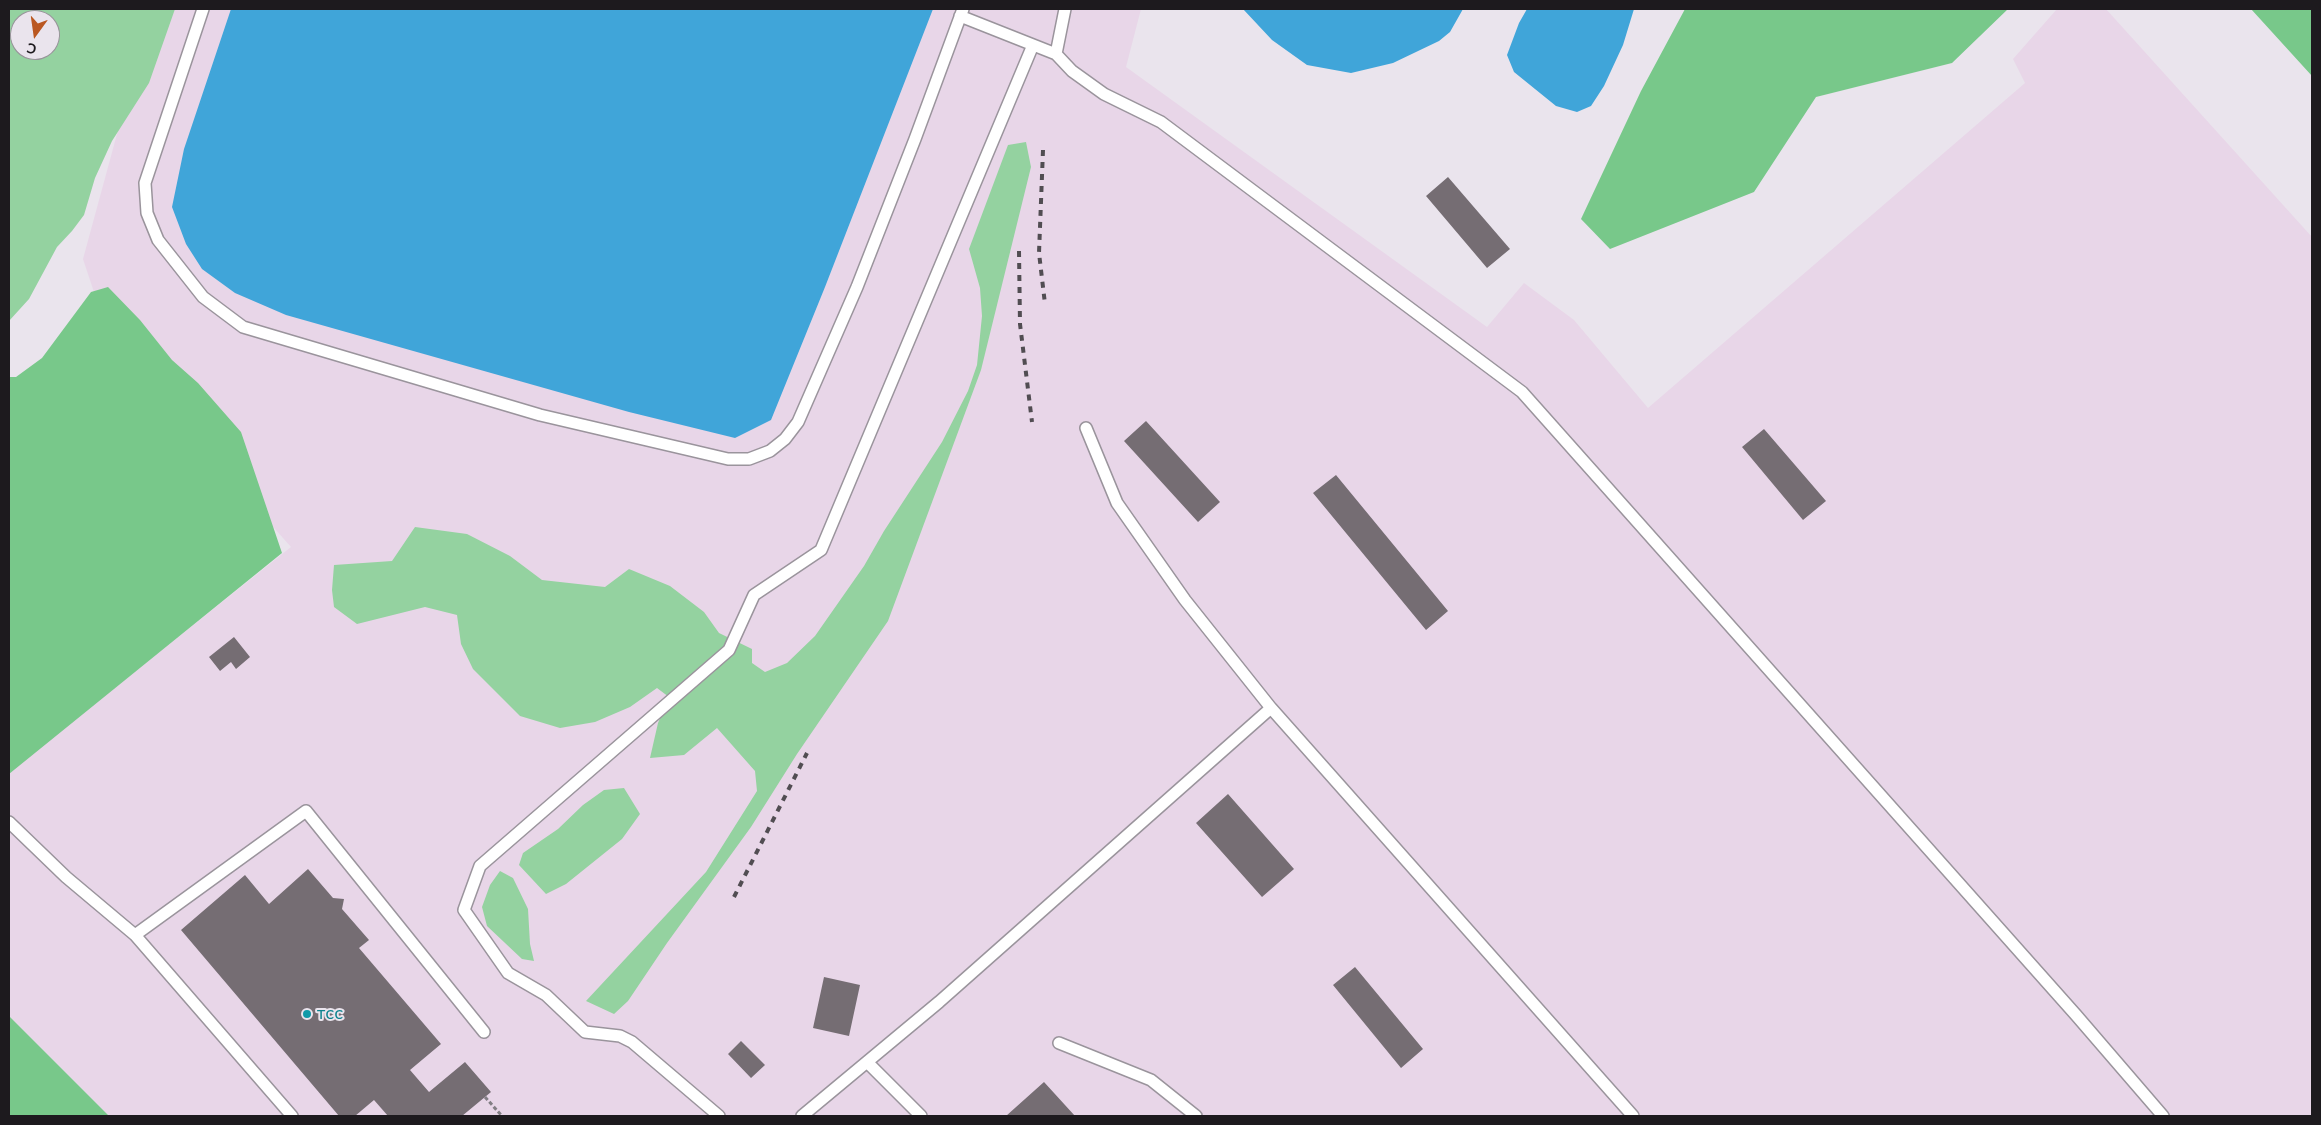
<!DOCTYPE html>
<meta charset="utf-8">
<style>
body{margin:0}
#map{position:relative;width:2321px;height:1125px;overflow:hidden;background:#eae4ed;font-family:Mulish,sans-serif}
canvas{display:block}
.frame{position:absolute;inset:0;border:10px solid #1d1a1e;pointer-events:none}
.north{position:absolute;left:10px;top:10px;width:50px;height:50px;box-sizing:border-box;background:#eae4ed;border:1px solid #98939a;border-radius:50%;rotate:194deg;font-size:14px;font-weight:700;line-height:20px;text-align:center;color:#1d1a1e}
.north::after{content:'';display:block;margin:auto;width:18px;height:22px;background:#ba5721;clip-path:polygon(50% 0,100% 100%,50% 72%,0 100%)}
</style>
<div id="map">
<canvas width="2321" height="1125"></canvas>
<div class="frame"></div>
<div class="north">С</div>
</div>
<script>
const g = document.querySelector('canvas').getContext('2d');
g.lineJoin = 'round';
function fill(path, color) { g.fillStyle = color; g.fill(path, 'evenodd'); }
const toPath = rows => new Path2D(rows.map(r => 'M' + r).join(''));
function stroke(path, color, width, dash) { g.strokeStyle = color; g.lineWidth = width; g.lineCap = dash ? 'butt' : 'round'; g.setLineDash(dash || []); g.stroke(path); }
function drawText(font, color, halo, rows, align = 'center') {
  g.font = font + ' Mulish,sans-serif'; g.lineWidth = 4; g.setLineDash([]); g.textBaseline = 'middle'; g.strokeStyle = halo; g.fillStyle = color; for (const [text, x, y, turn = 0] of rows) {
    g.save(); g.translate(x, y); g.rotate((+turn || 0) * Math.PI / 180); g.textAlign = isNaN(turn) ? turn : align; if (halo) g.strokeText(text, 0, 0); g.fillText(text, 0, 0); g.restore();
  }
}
fill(toPath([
 [151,9,1141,9,1126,67,1487,327,1524,283,1574,320,1648,408,2025,83,2013,59,2057,9,2106,9,2312,237,2312,1116,109,1116,9,1016,9,772,291,547,112,346,83,259]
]), '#e8d6e8');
fill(toPath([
 [9,9,175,9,149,83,112,141,95,178,84,215,72,231,57,247,29,299,9,321],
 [20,20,50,20,50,50,20,50],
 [1026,142,1031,167,981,370,888,621,797,754,751,827,667,943,628,1001,614,1014,586,1001,706,872,757,791,755,771,717,728,684,755,650,758,658,723,669,697,657,688,630,707,595,722,560,728,520,716,473,669,461,644,457,615,425,607,357,624,334,607,332,590,334,565,392,561,415,527,467,534,510,556,542,580,605,587,629,569,670,586,704,612,719,633,752,649,752,663,765,672,787,663,815,636,864,566,884,531,942,442,968,391,977,365,982,316,980,288,969,249,1008,145],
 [624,788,640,814,622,839,566,884,546,894,519,865,523,853,558,829,583,805,604,790],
 [500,871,513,878,528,909,530,944,534,961,522,959,487,926,482,907,490,885]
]), '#94d2a0');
fill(toPath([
 [1685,9,2008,9,1952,63,1816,97,1754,192,1610,249,1581,219,1641,91],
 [2251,9,2312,9,2312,76],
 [108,287,140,320,172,360,198,383,241,432,282,553,9,774,9,377,16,377,42,358,91,292],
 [9,1016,109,1116,9,1116]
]), '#78c88a');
fill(toPath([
 [231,9,933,9,825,287,771,420,735,438,629,412,286,315,235,293,202,269,186,244,172,207,184,149],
 [1243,9,1463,9,1450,32,1439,41,1393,63,1351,73,1307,65,1272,40],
 [1527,9,1634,9,1623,45,1604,86,1591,106,1577,112,1556,106,1514,72,1507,55,1519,23]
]), '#40a5d9');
fill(toPath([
 [1448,177,1510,249,1487,268,1426,196],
 [1146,421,1220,502,1198,522,1124,441],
 [1764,429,1826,501,1803,520,1742,447],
 [1336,475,1448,611,1426,630,1313,493],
 [234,637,250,657,236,669,231,662,220,671,209,657],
 [1228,794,1294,869,1262,897,1196,823],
 [308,869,333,898,344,899,342,909,369,940,359,948,441,1044,410,1070,429,1092,465,1062,491,1092,462,1116,388,1116,374,1100,355,1116,339,1116,181,930,245,875,269,904],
 [1355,967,1423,1049,1401,1068,1333,985],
 [824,977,860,985,849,1036,813,1028],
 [741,1041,765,1065,751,1078,728,1054],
 [1044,1082,1075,1116,1006,1116]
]), '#756d73');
const service = toPath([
 [203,9,145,183,147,213,158,240,203,297,243,327,540,415,728,459,749,459,770,451,785,439,798,422,857,287,915,139,963,9],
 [1065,9,1056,54,1072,71,1104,94,1161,122,1522,392,2076,1015,2163,1116],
 [960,16,1056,54],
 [1086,428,1117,503,1185,600,1271,708,1633,1116],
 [9,822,66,877,135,935],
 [1059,1043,1151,1080,1196,1116],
 [868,1063,921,1116],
 [292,1116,135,935,306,811,484,1032],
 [719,1116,632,1042,620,1036,585,1032,546,995,508,973,464,910,480,866,729,650,754,595,821,550,1033,45],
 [802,1116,939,1002,1271,708]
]);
stroke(service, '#9a949c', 14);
stroke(toPath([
 [485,1097,502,1116]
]), '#827e84', 3, [4, 2.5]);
stroke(service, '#fff', 11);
stroke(toPath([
 [1043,150,1039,253,1045,304],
 [1019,251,1020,324,1032,422],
 [734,897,807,753]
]), '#514d52', 4, [6, 6]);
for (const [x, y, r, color] of [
 [307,1014,5,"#0f9aa8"]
]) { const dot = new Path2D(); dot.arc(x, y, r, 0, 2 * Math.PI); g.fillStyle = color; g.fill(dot); stroke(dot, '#eae4ed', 2); }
drawText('18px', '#0d838f', '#eae4ed', [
 ["тсс",317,1014]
], 'left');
</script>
